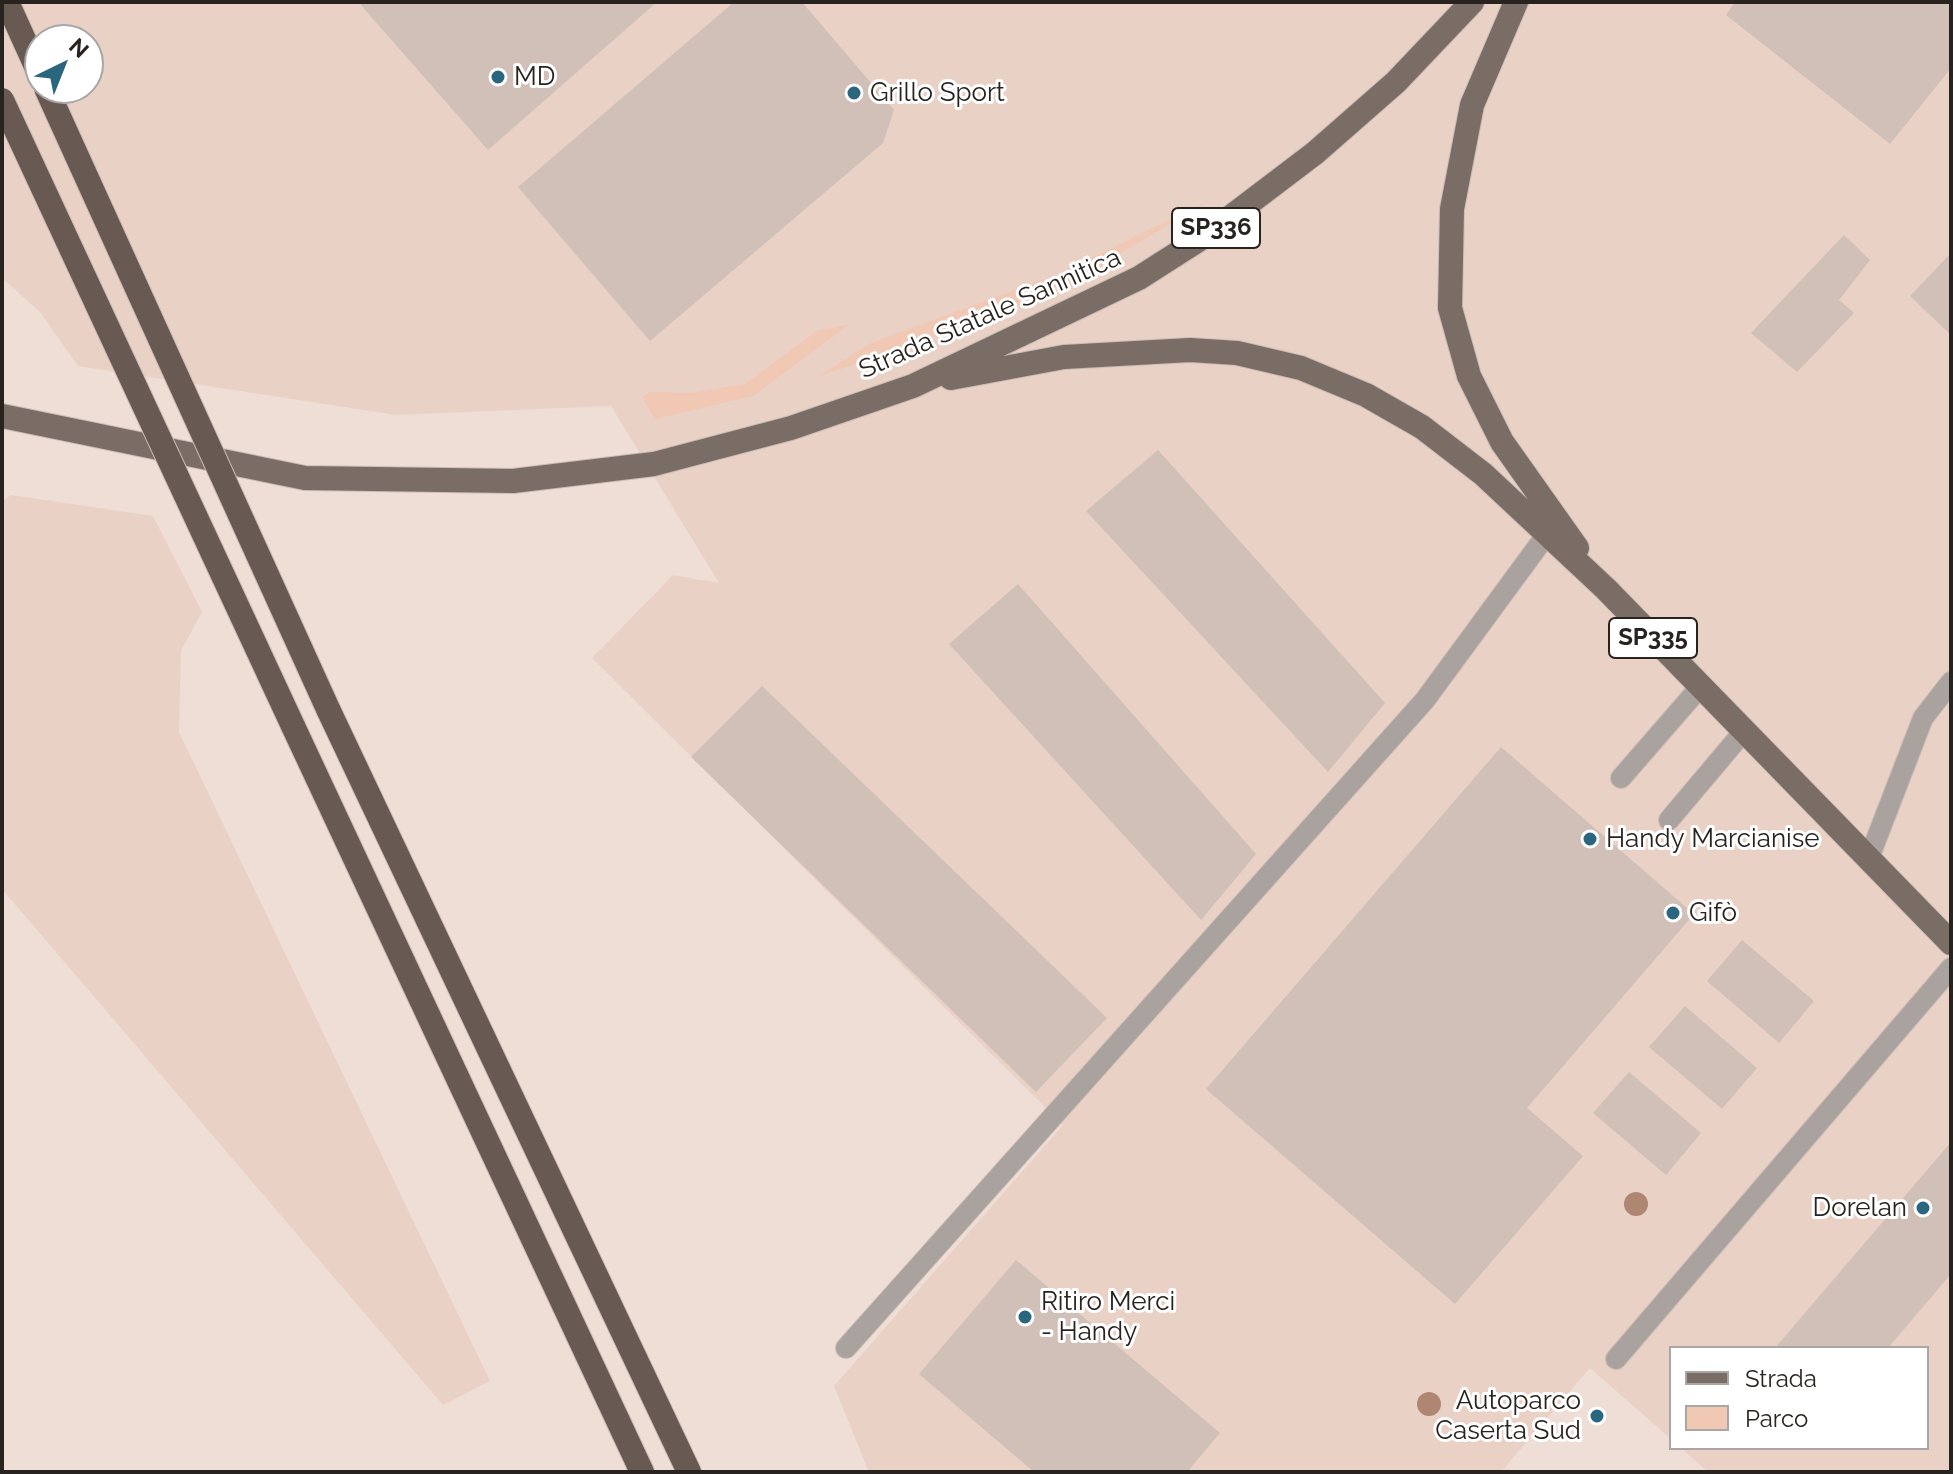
<!DOCTYPE html>
<meta charset="utf-8">
<style>
body{margin:0}
#map{position:relative;width:1953px;height:1474px;overflow:hidden;background:#efded6;font-family:Raleway,sans-serif}
canvas{display:block}
.frame{position:absolute;inset:0;border:4px solid #292320;pointer-events:none}
.legend{position:absolute;left:1669px;top:1346px;width:260px;height:104px;box-sizing:border-box;background:#fff;border:2px solid #a9a7a6;margin:0;padding:10px 14px;list-style:none;font-size:24px;color:#292320}
.legend li{display:flex;align-items:center;gap:16px;height:40px}
.legend b{width:40px;border:2px solid #a9a7a6}
.north{position:absolute;left:24px;top:24px;width:80px;height:80px;box-sizing:border-box;background:#fff;border:2px solid #a9a7a6;border-radius:50%;rotate:43deg;font-size:22px;font-weight:700;line-height:32px;text-align:center;color:#292320}
.north::after{content:'';display:block;margin:auto;width:28px;height:36px;background:#2a667d;clip-path:polygon(50% 0,100% 100%,50% 72%,0 100%)}
</style>
<div id="map">
<canvas width="1953" height="1474"></canvas>
<div class="frame"></div>
<ul class="legend">
<li><b style="height:10px;background:#7a6d66"></b>Strada</li>
<li><b style="height:22px;background:#f0c8b4"></b>Parco</li>
</ul>
<div class="north">N</div>
</div>
<script>
const g = document.querySelector('canvas').getContext('2d');
g.lineJoin = 'round';
function fill(path, color) { g.fillStyle = color; g.fill(path, 'evenodd'); }
const toPath = rows => new Path2D(rows.map(r => 'M' + r).join(''));
function stroke(path, color, width, dash) { g.strokeStyle = color; g.lineWidth = width; g.lineCap = dash ? 'butt' : 'round'; g.setLineDash(dash || []); g.stroke(path); }
function drawText(font, color, halo, rows, align = 'center') {
  g.font = font + ' Raleway,sans-serif'; g.lineWidth = 6; g.setLineDash([]); g.textBaseline = 'middle'; g.strokeStyle = halo; g.fillStyle = color; for (const [text, x, y, turn = 0] of rows) {
    g.save(); g.translate(x, y); g.rotate((+turn || 0) * Math.PI / 180); g.textAlign = isNaN(turn) ? turn : align; if (halo) g.strokeText(text, 0, 0); g.fillText(text, 0, 0); g.restore();
  }
}
fill(toPath([
 [15,2,1951,2,1951,1472,1708,1472,1681,1448,1927,1448,1927,1348,1671,1348,1671,1439,1590,1368,1501,1472,869,1472,834,1386,1063,1125,592,658,673,575,719,583,611,406,396,415,78,366,40,312,2,278,2,9],
 [40,40,88,40,88,88,40,88],
 [11,495,153,516,202,612,181,651,179,732,490,1381,443,1405,2,889,2,501]
]), '#ead1c6');
fill(toPath([
 [1212,199,1101,265,1001,314,817,377,871,343,1063,272],
 [850,324,753,396,655,419,642,397,650,392,692,393,745,384,817,331]
]), '#f0c8b4');
fill(toPath([
 [363,2,657,2,488,150,360,4],
 [734,2,802,2,894,110,883,143,650,341,518,187],
 [1735,2,1951,2,1951,68,1890,144,1726,15],
 [1844,235,1870,260,1839,300,1854,313,1797,372,1751,333],
 [1951,253,1951,335,1910,296],
 [1158,450,1385,703,1328,772,1086,511],
 [1018,584,1256,854,1201,920,949,644],
 [762,686,1107,1018,1036,1092,691,757],
 [1501,747,1694,914,1527,1108,1583,1156,1455,1304,1206,1089],
 [1742,940,1814,1001,1779,1043,1707,981],
 [1685,1006,1757,1068,1722,1109,1649,1047],
 [1629,1072,1701,1133,1666,1175,1593,1113],
 [1951,1142,1951,1274,1888,1348,1775,1348],
 [1016,1260,1220,1433,1187,1472,1034,1472,919,1374]
]), '#d1c0b8');
const lane = toPath([
 [1621,778,1701,686],
 [1669,820,1744,731],
 [1869,858,1923,718,1951,682],
 [846,1348,1425,700,1547,534],
 [1616,1359,1951,968]
]);
const primary = toPath([
 [1516,2,1472,105,1452,209,1450,308,1469,376,1502,442,1577,548],
 [951,378,1064,357,1190,350,1237,353,1301,368,1366,395,1422,427,1483,474,1606,589,1951,943],
 [2,416,305,478,513,481,654,464,791,428,913,386,1139,278,1211,232,1315,153,1396,82,1472,2]
]);
const highway = toPath([
 [7,2,40,75],
 [328,709,689,1472],
 [293,726,642,1472]
]);
stroke(lane, '#cbbcb5', 22);
stroke(primary, '#cbbcb5', 26);
stroke(highway, '#cbbcb5', 26);
stroke(lane, '#a9a29e', 20);
stroke(primary, '#7a6d66', 24);
stroke(highway, '#685a53', 24);
const highwayBridge = toPath([
 [46,88,328,709],
 [2,100,293,726]
]);
stroke(highwayBridge, '#cbbcb5', 26, []);
stroke(highwayBridge, '#685a53', 24);
g.fillStyle = '#ae8671';
for (const [x, y] of [
 [1636,1204],
 [1429,1404]
]) { g.beginPath(); g.arc(x, y, 12, 0, 2 * Math.PI); g.fill(); }
for (const [x, y, r, color] of [
 [498,77,8,"#2a667d"],
 [854,93,8,"#2a667d"],
 [1590,839,8,"#2a667d"],
 [1673,913,8,"#2a667d"],
 [1923,1208,8,"#2a667d"],
 [1025,1317,8,"#2a667d"],
 [1597,1416,8,"#2a667d"]
]) { const dot = new Path2D(); dot.arc(x, y, r, 0, 2 * Math.PI); g.fillStyle = color; g.fill(dot); stroke(dot, '#fff', 3); }
for (const [x, y, w] of [
 [1216,228,88],
 [1653,638,88]
]) { const box = new Path2D(); box.roundRect(x - w / 2, y - 20, w, 40, 6); g.fillStyle = '#fff'; g.fill(box); stroke(box, '#292320', 2); }
drawText('bold 24px', '#292320', null, [
 ["SP336",1216,228],
 ["SP335",1653,638]
]);
drawText('26px', '#292320', '#fff', [
 ["MD",514,77],
 ["Grillo Sport",870,93],
 ["Handy Marcianise",1606,839],
 ["Gifò",1689,913],
 ["Dorelan",1907,1208,"right"],
 ["Ritiro Merci",1041,1302],
 ["- Handy",1041,1332],
 ["Autoparco",1581,1401,"right"],
 ["Caserta Sud",1581,1431,"right"]
], 'left');
drawText('26px', '#292320', '#fff', [
 ["Strada Statale Sannitica",990,314,-24]
]);
</script>
